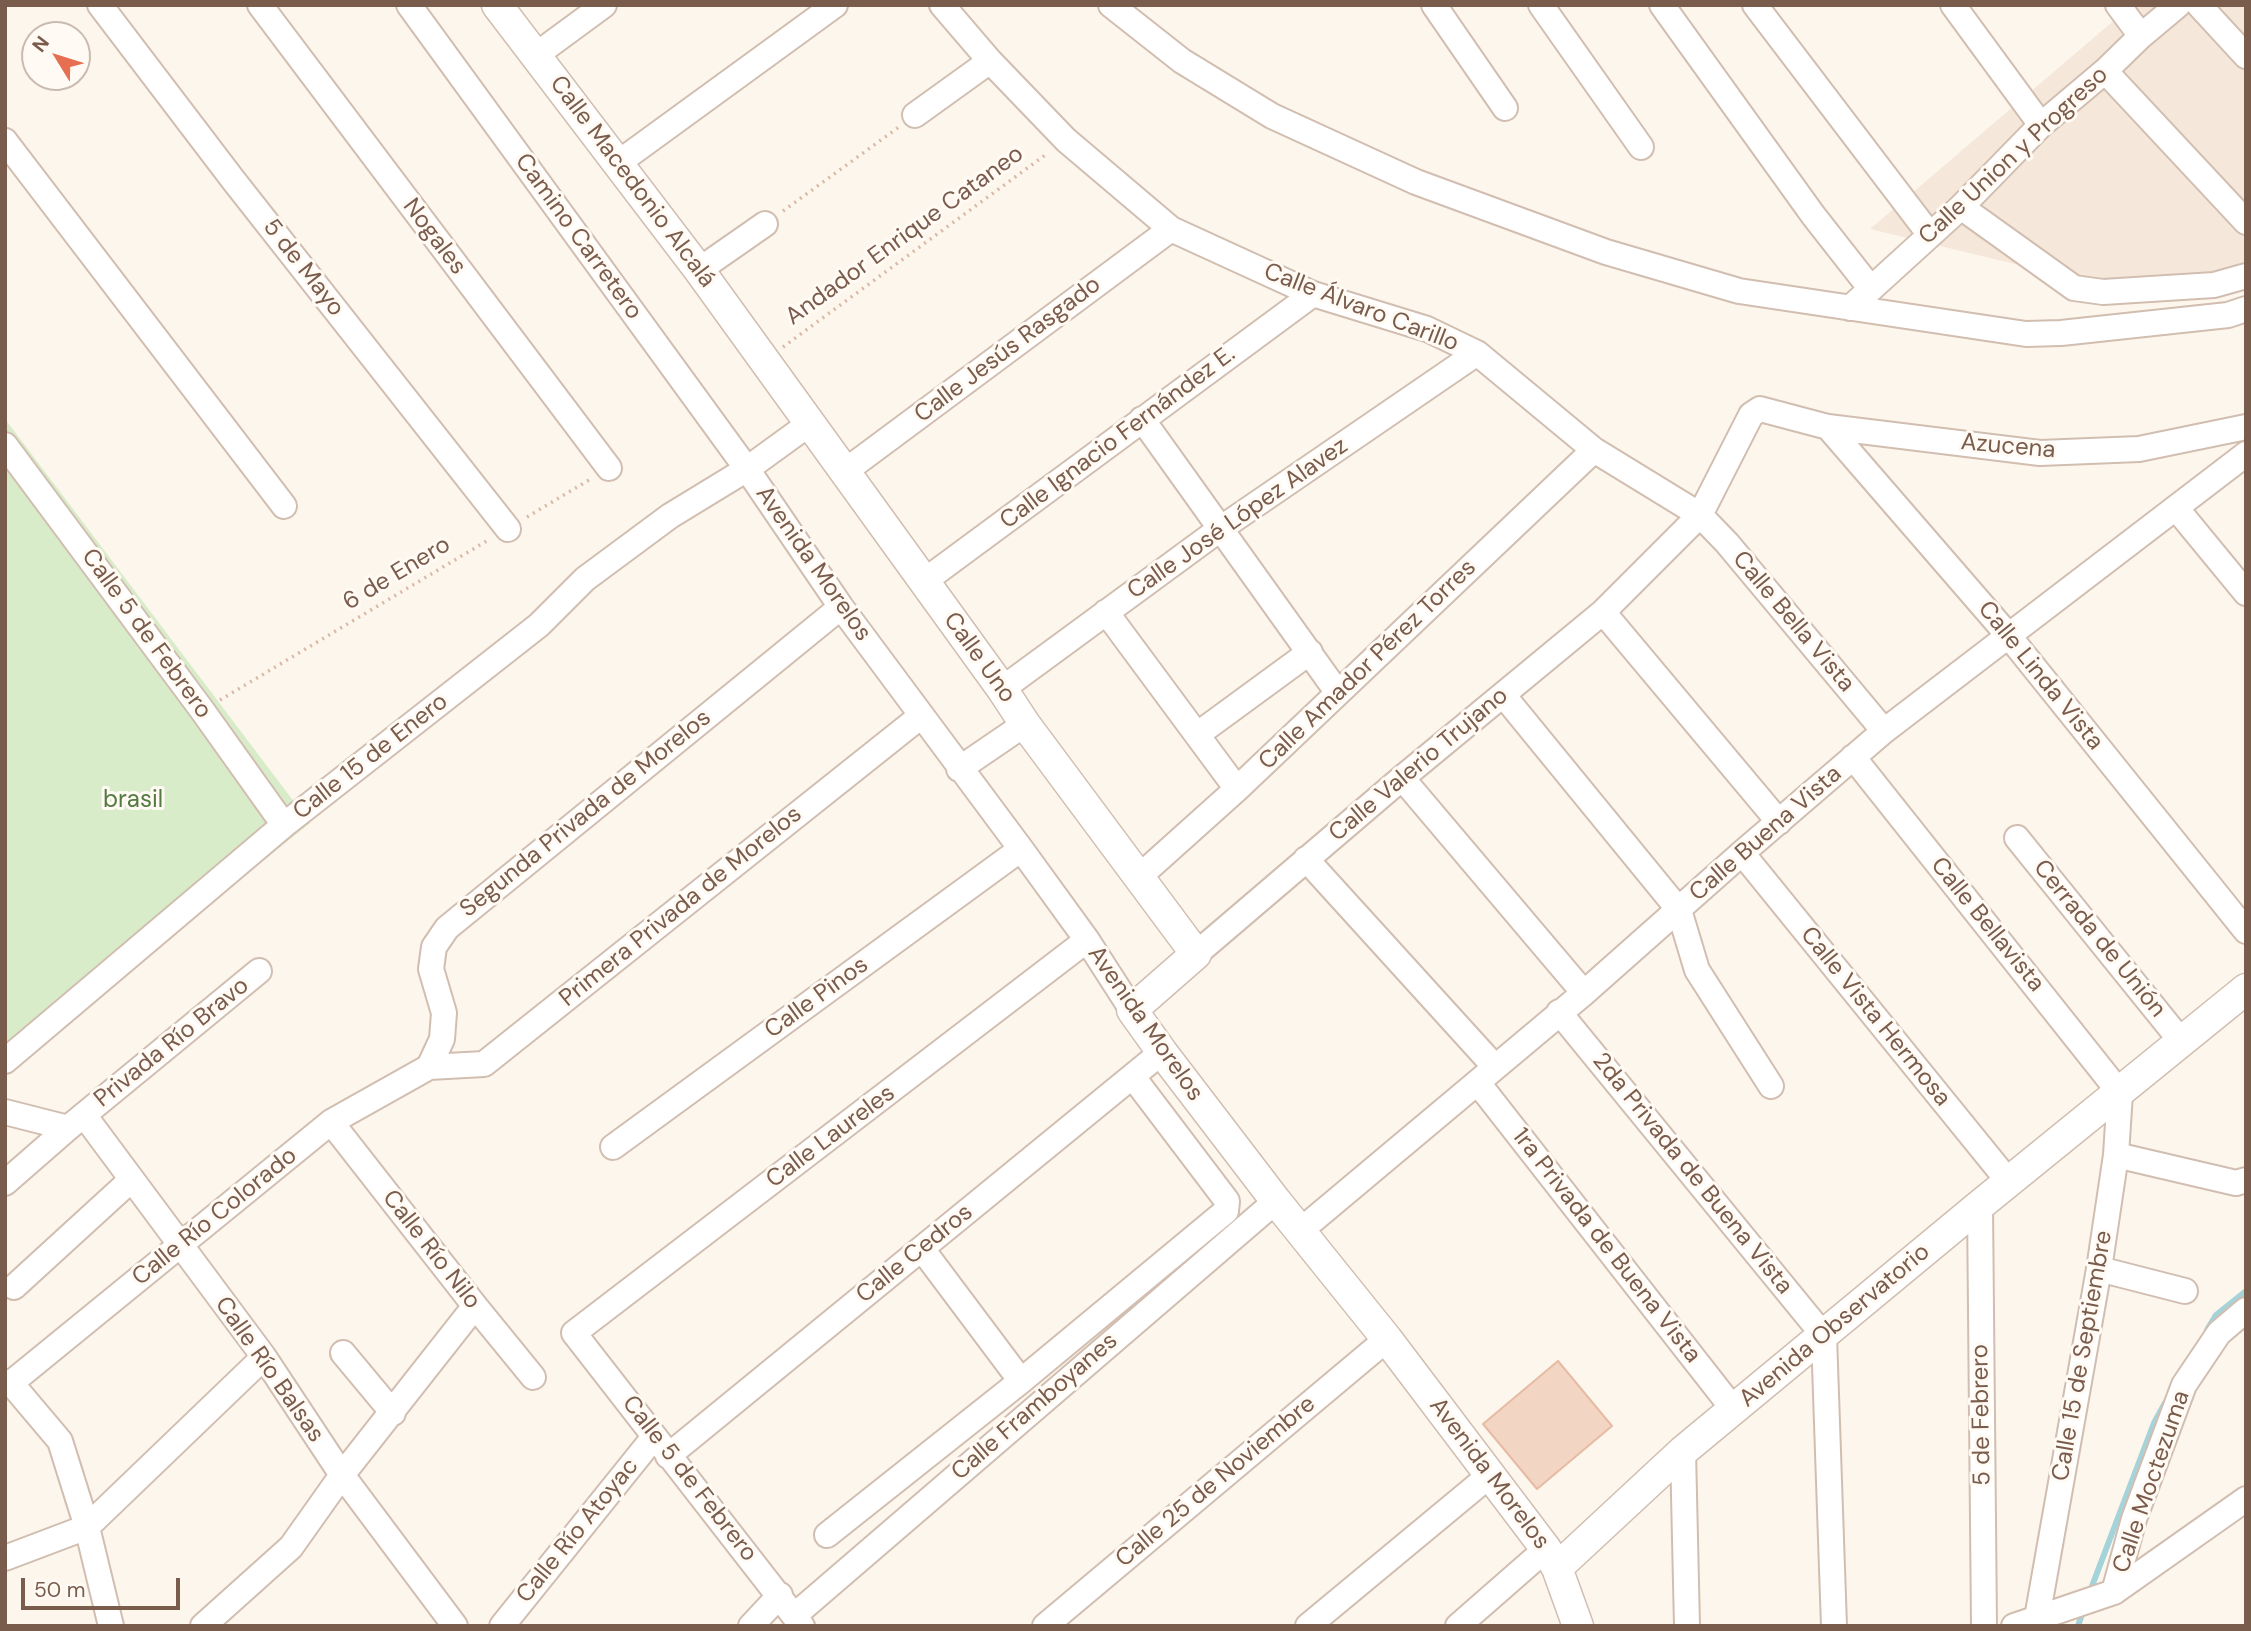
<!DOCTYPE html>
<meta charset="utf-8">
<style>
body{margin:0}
#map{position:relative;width:2251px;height:1631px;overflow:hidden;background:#fdf6ec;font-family:"DM Sans",sans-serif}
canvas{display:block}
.frame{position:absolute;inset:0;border:7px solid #7a5c4d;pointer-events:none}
.north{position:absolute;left:21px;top:21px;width:70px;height:70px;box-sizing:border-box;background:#fffaf3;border:2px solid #cabbb1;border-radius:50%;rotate:308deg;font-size:19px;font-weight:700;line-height:28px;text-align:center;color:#7a5c4d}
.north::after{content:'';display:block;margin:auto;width:24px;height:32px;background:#e76f51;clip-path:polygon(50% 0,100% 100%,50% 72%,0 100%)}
.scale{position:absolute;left:21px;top:1578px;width:159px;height:32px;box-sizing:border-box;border:4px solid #7a5c4d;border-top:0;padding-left:9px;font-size:21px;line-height:24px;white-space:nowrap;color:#7a5c4d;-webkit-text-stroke:5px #fffaf3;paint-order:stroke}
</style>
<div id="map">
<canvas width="2251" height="1631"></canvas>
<div class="frame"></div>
<div class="north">N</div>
<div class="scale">50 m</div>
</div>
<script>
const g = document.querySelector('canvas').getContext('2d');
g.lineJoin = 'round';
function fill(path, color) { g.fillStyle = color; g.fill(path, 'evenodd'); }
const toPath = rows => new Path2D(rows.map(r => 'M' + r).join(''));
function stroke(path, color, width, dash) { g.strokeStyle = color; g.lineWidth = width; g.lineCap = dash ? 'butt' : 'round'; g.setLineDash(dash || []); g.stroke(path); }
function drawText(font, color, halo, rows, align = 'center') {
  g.font = font + ' "DM Sans",sans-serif'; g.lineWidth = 6; g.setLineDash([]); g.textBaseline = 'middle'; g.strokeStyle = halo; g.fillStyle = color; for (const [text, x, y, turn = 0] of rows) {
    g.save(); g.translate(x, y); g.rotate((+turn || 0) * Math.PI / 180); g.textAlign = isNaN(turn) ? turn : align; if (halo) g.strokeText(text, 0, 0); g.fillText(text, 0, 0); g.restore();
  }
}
fill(toPath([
 [2132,5,2246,5,2246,282,2093,283,1870,229]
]), '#f5e8da');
fill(toPath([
 [5,419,310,823,5,1069]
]), '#d8ecc9');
stroke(toPath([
 [2207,1330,2216,1315,2246,1291],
 [2089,1594,2154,1423,2165,1403],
 [2078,1626,2083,1611]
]), '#a5d3da', 6);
const building = toPath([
 [1558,1361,1612,1426,1537,1489,1483,1424,1558,1361]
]);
fill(building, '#f3d5c3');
stroke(building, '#e6bba3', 2);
const minor = toPath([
 [100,5,234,181,508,529],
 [260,5,609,468],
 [409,5,747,469,841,607,1021,849,1087,940,1132,1010],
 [942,5,990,61,1066,140,1171,229,1313,294,1427,329,1477,353,1594,450,1700,515,1727,543,1884,731],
 [1111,5,1182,61,1272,116,1416,182,1606,252,1739,291,2026,334,2061,333,2228,315,2246,309],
 [1434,5,1505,108],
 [1541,5,1641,147],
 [1662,5,1813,215,1871,289],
 [1755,5,1930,235],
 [1953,5,2041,125],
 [2118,5,2141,36],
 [2199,5,2246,56],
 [536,55,604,5],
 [2105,71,2246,222],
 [915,115,990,61],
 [5,141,284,506],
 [618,163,835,5],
 [1961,207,2074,288,2103,292,2214,285,2246,276],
 [699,270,765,224],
 [1850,308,1961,207,2041,125,2105,71,2141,36,2178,5],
 [1142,419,1338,693],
 [1828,427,2008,635,2246,931],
 [5,445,202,710,284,825],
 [844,472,1171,229],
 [2176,508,2246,593],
 [923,582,1313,294],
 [1106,612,1237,789],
 [1603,612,1779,822],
 [1002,689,1220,529,1477,353],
 [1504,696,1679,910,1697,970,1771,1086],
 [1198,734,1310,652],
 [1853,757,2120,1093,2116,1155,2099,1269,2037,1618],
 [959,769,1025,724],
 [1402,778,1584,993],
 [2017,838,2181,1041],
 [1742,853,2009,1182],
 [1306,859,1495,1067],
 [1140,876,1237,789,1594,450],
 [1196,954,1402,778,1603,612,1700,515,1751,415,1760,409,1828,427,2040,453,2139,449,2246,427],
 [1559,1012,1824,1336,1834,1626],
 [5,1061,284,825,539,625,585,579,670,516,747,469,809,424],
 [429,1067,442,1039,444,1013,431,969,434,947,447,928,841,607],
 [1478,1083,1734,1410],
 [5,1112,68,1128],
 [84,1115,264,1357,342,1475,455,1626],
 [331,1122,475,1306,533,1377],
 [613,1147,1021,849],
 [2116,1155,2236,1183,2246,1180],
 [5,1183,68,1128,259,971],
 [1980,1205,1984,1626],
 [1300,1231,1584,993,1742,853,1884,731,2246,454],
 [922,1249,1021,1381],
 [2099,1269,2185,1291],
 [14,1287,131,1180],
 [343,1353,393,1413],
 [5,1382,11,1383,60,1441,87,1527,111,1626],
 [11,1383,331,1122,429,1067,484,1064,921,716],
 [1683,1451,1687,1626],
 [668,1456,1162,1052],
 [827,1535,1021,1381,1226,1211,1227,1201,1133,1077],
 [5,1558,87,1527,264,1357],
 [2114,1592,2134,1519,2184,1385,2219,1333,2246,1310],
 [795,1615,1276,1201],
 [203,1626,291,1547,342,1475,475,1306],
 [502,1626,654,1437],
 [751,1626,780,1595],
 [802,1626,574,1333,1087,940],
 [1045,1626,1387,1339],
 [1308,1626,1490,1475],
 [1458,1626,1546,1549],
 [2014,1626,2114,1592,2246,1499]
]);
const tertiary = toPath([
 [497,5,699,270,1002,689,1025,724,1196,954,1132,1010,1162,1052,1276,1201,1387,1339,1546,1549,1557,1568,1578,1626],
 [1557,1568,1683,1451,1980,1205,2246,989]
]);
stroke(minor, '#d1beb0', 28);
stroke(tertiary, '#d1beb0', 33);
stroke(toPath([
 [783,211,899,127],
 [783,347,1048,153],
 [527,517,589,480],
 [220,700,490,539]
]), '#d9b8a5', 3.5, [2, 5]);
stroke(minor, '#fff', 24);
stroke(tertiary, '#fff', 30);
drawText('24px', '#7a5c4d', '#fffaf3', [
 ["Calle Union y Progreso",2014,156,-43],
 ["Calle Macedonio Alcalá",632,182,53],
 ["Andador Enrique Cataneo",905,236,-36],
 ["Nogales",434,237,53],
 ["Camino Carretero",578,237,54],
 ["5 de Mayo",303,268,52],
 ["Calle Álvaro Carillo",1361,308,21],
 ["Calle Jesús Rasgado",1008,350,-37],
 ["Calle Ignacio Fernández E.",1118,438,-37],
 ["Azucena",2008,447,5],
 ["Calle José López Alavez",1238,519,-35],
 ["Avenida Morelos",813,564,55],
 ["6 de Enero",397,574,-31],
 ["Calle Bella Vista",1793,622,50],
 ["Calle 5 de Febrero",146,634,54],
 ["Calle Uno",979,658,54],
 ["Calle Amador Pérez Torres",1368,665,-44],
 ["Calle Linda Vista",2040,676,51],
 ["Calle 15 de Enero",371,757,-38],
 ["Calle Valerio Trujano",1419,765,-40],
 ["Segunda Privada de Morelos",586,814,-39],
 ["Calle Buena Vista",1766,834,-41],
 ["Primera Privada de Morelos",681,907,-39],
 ["Calle Bellavista",1987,925,51],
 ["Cerrada de Unión",2099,939,51],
 ["Calle Pinos",817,998,-36],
 ["Calle Vista Hermosa",1875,1017,51],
 ["Avenida Morelos",1145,1024,55],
 ["Privada Río Bravo",172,1043,-39],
 ["Calle Laureles",831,1137,-37],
 ["2da Privada de Buena Vista",1692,1174,51],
 ["Calle Río Colorado",215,1217,-39],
 ["1ra Privada de Buena Vista",1606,1246,52],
 ["Calle Río Nilo",431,1250,52],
 ["Calle Cedros",915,1254,-39],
 ["Avenida Observatorio",1835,1326,-40],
 ["Calle 15 de Septiembre",2083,1356,-80],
 ["Calle Río Balsas",269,1370,55],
 ["Calle Framboyanes",1035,1407,-41],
 ["5 de Febrero",1982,1415,-91],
 ["Avenida Morelos",1489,1474,53],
 ["Calle 5 de Febrero",689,1479,52],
 ["Calle 25 de Noviembre",1216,1482,-40],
 ["Calle Moctezuma",2152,1482,-71],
 ["Calle Río Atoyac",578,1531,-51]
]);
drawText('24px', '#537a41', '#fffaf3', [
 ["brasil",133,801]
]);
</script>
